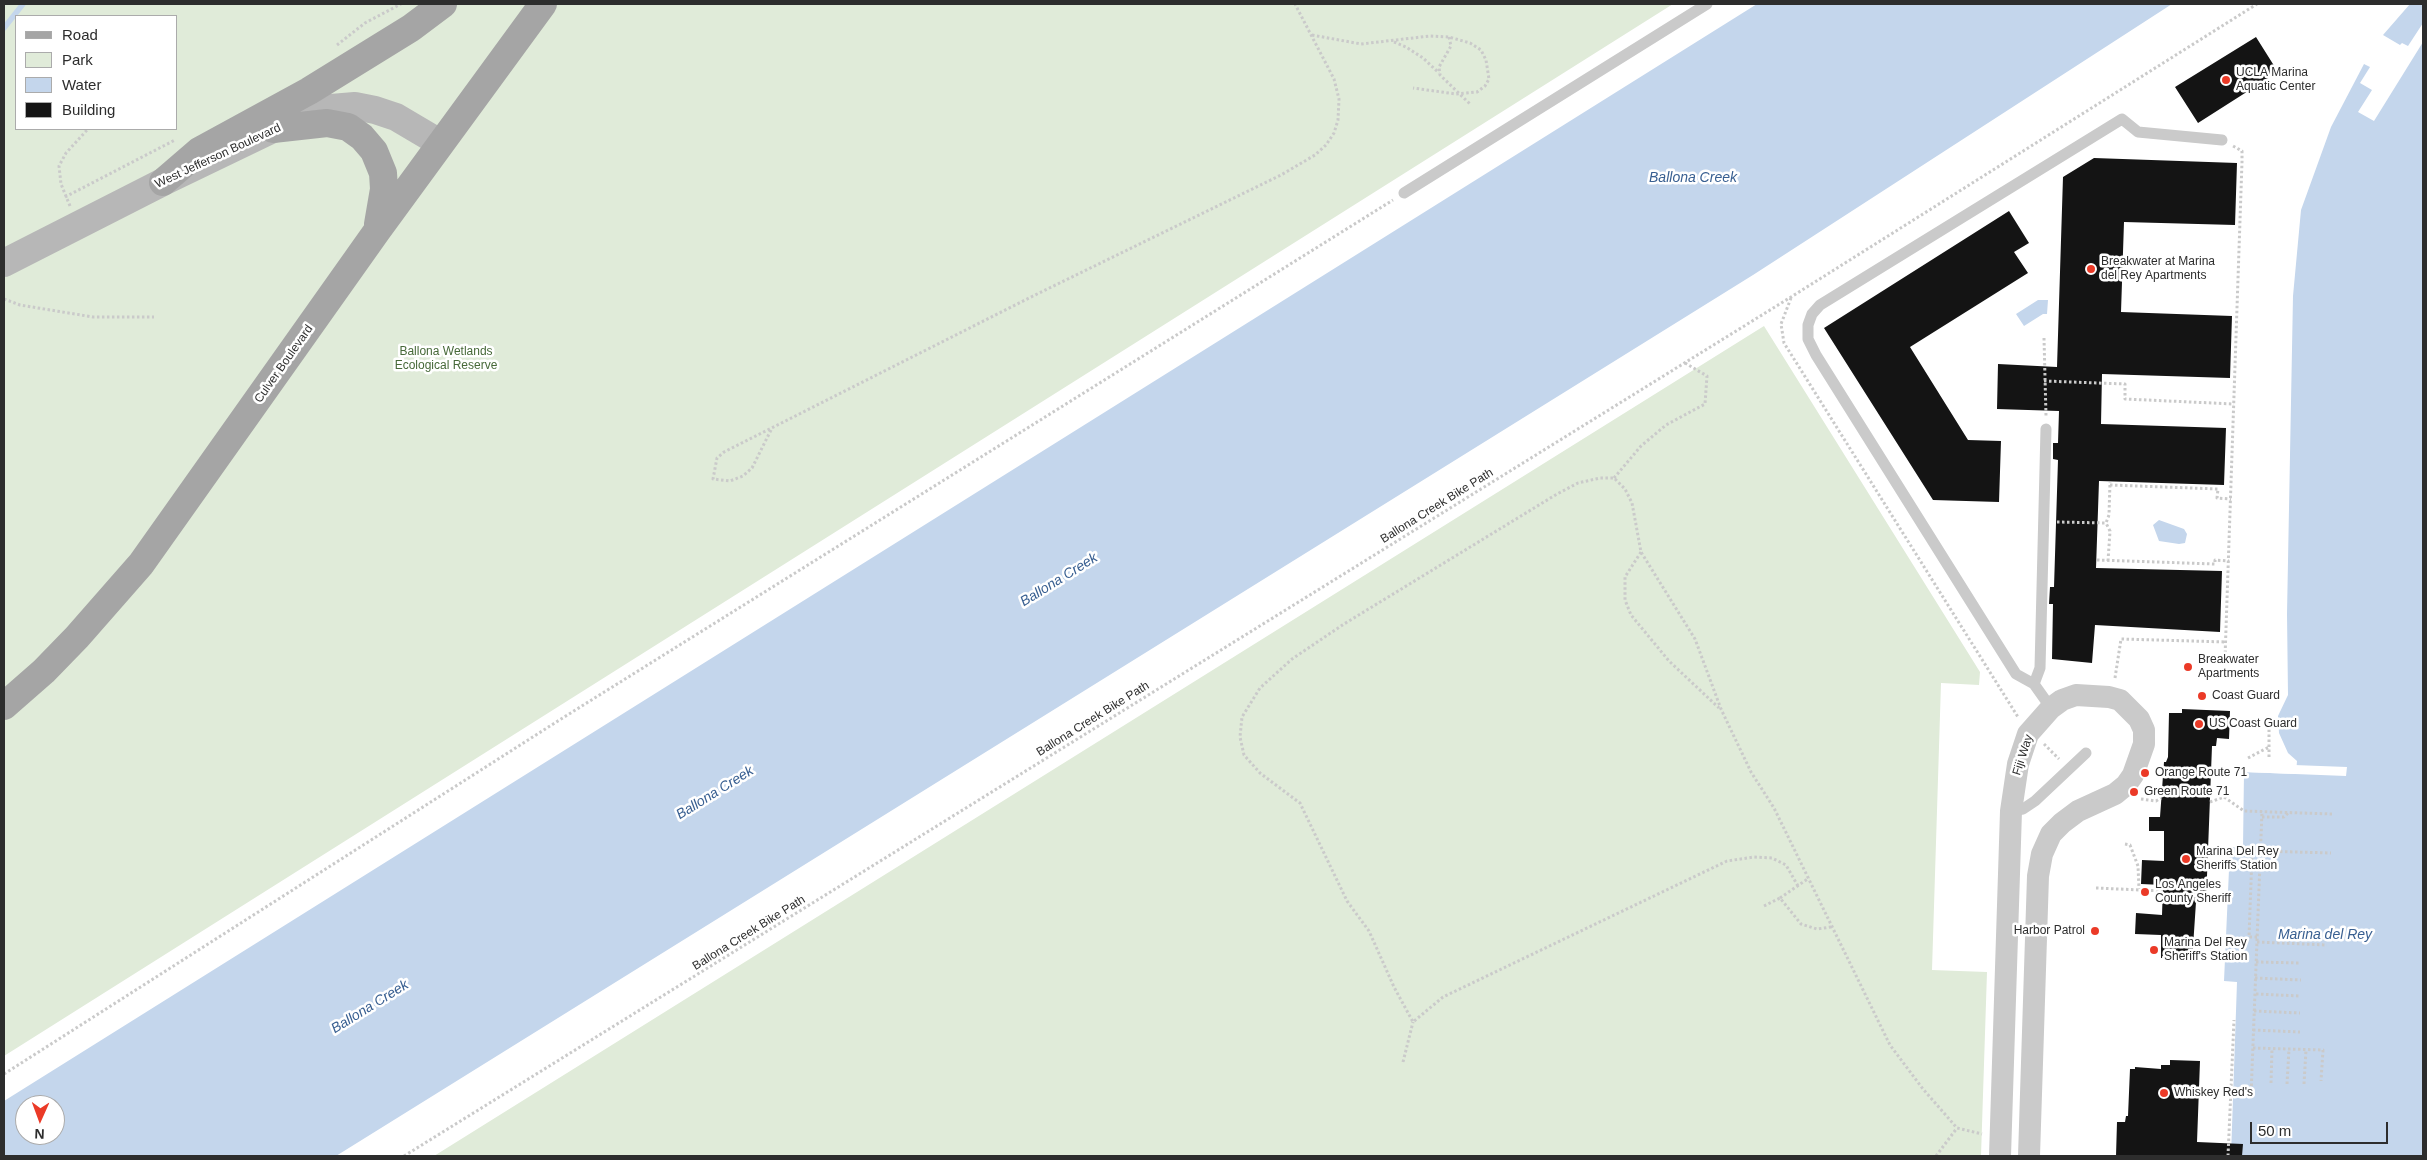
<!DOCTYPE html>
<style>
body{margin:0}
#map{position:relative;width:2427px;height:1160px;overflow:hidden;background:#fff;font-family:Arial,sans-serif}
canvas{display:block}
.frame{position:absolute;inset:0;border:5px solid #2d2d2d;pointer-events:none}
.legend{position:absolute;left:15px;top:15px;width:162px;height:115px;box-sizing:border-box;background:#fff;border:1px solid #ababab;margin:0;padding:6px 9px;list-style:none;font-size:15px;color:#2d2d2d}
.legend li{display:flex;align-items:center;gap:10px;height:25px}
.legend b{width:25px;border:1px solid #ababab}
.north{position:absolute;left:15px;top:1095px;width:50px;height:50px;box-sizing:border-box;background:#fff;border:1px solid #ababab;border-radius:50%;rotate:182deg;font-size:14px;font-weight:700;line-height:20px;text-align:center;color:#2d2d2d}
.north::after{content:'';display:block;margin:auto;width:18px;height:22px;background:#eb3a27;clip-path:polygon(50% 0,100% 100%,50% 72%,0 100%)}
.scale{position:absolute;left:2250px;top:1122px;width:138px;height:22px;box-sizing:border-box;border:2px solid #2d2d2d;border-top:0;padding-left:6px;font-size:15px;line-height:18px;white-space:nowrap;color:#2d2d2d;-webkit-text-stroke:4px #fff;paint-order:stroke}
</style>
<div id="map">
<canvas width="2427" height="1160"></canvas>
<div class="frame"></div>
<ul class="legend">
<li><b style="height:6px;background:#a5a5a5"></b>Road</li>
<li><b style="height:14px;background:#e0ebd9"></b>Park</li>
<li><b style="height:14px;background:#c4d6ec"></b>Water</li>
<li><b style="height:14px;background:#141414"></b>Building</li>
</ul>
<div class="north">N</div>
<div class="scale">50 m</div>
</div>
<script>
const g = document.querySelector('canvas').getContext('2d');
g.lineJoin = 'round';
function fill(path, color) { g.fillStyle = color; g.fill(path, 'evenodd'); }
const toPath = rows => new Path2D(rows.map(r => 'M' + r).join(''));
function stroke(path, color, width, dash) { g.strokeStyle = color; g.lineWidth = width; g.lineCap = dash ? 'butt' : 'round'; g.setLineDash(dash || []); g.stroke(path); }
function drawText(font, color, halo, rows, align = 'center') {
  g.font = font + ' Arial,sans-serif'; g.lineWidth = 5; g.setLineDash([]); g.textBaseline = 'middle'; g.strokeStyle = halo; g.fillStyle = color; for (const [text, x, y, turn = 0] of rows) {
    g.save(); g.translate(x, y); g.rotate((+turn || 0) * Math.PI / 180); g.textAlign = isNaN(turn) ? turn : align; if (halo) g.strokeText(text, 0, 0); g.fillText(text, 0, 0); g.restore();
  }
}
fill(toPath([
 [4,4,1673,4,4,1056],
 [16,16,176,16,176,129,16,129],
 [1764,326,1980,672,1979,685,1941,683,1932,970,1987,972,1981,1156,434,1156]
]), '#e0ebd9');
fill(toPath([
 [1757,4,2172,4,1753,275,336,1156,4,1156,4,1101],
 [25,1105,55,1105,55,1135,25,1135],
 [2401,4,2423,4,2423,1156,2231,1156,2237,982,2224,981,2230,847,2243,847,2244,772,2296,774,2297,761,2288,753,2279,733,2278,716,2295,206,2323,120],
 [2038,300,2048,300,2047,314,2043,314,2024,326,2016,314],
 [2159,520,2184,529,2187,534,2185,543,2179,544,2159,541,2153,525]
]), '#c4d6ec');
fill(toPath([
 [2397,4,2410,4,2383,35,2400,45,2402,43,2408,46,2423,23,2423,42,2374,121,2358,112,2372,90,2360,83,2370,67,2364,64,2331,127,2301,210,2293,296,2287,614,2288,695,2278,716,2275,716,2276,473,2283,292,2292,205,2321,119,2351,57,2372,27],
 [2294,765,2347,767,2346,776,2244,772,2244,770,2294,772]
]), '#fff');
stroke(toPath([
 [4,28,23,4]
]), '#c4d6ec', 5.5);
fill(toPath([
 [2256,37,2278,72,2198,123,2175,87],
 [2094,158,2237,163,2235,225,2124,222,2121,312,2232,316,2230,378,2102,374,2101,424,2226,428,2224,485,2099,481,2096,568,2222,571,2220,632,2095,625,2092,663,2052,659,2053,604,2049,604,2050,587,2054,587,2058,460,2053,459,2053,443,2058,443,2059,411,1997,409,1998,364,2057,367,2063,177],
 [2009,211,2029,243,2014,252,2028,273,1910,347,1968,440,2001,441,1999,502,1933,500,1824,328],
 [2182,709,2230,711,2229,739,2217,738,2216,746,2212,746,2206,902,2196,902,2192,962,2166,961,2166,958,2161,958,2161,935,2135,934,2136,913,2162,915,2163,885,2141,884,2142,860,2164,861,2164,831,2149,831,2149,817,2160,817,2164,762,2166,762,2168,757,2169,713,2182,713],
 [2170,1060,2200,1061,2197,1142,2243,1144,2242,1156,2116,1156,2117,1122,2125,1122,2126,1116,2128,1116,2130,1069,2135,1069,2135,1067,2161,1069,2161,1065,2170,1065]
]), '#141414');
stroke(toPath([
 [1312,35,1361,44,1430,36,1449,37,1470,43,1481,50,1486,60,1489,79,1485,86,1477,92,1456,94,1413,88],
 [1449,37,1451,46,1439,67,1440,75,1470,104],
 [1394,42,1406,47,1423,58,1439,73],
 [337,45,365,23,401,4],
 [65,197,175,140],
 [70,206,61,184,59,166,66,153,88,129],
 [1791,298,1781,324,1784,343,2018,717],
 [4,299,20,305,93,317,154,317],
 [2044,338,2046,416],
 [2044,381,2125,384,2125,399,2234,404],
 [771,430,752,468,743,476,730,481,713,479,717,458,724,452,1033,296,1281,175,1315,155,1326,145,1334,133,1338,120,1339,99,1334,79,1295,4],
 [1614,478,1641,446,1666,425,1705,404,1707,376,1685,363],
 [2110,485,2218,489,2217,498,2231,499],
 [2057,522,2106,523],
 [1641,552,1625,577,1625,600,1631,615,1669,661,1719,708],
 [2097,560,2215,564,2215,560,2229,561],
 [2108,561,2110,531,2106,523,2109,515,2110,482],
 [2225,658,2242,162,2242,151,2233,146],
 [2115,678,2121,639,2226,642],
 [2044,744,2059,759],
 [2269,757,2269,716],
 [2248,758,2269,747],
 [2141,799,2156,801,2161,798],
 [2210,802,2224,797,2244,811,2332,814],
 [2262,817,2284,817,2289,812],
 [2125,844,2130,845,2138,866,2139,889],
 [2220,851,2259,852],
 [2260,851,2331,853],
 [1798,886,1786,865,1772,858,1754,857,1727,861,1443,997,1413,1022,1394,987,1369,931,1347,901,1300,803,1260,773,1244,755,1240,737,1242,717,1260,688,1292,659,1344,624,1557,494,1578,483,1600,478,1614,478,1625,489,1632,503,1641,552,1695,639,1721,709,1751,772,1774,808,1890,1045,1923,1089,1957,1128,1982,1134],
 [2096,888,2163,891],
 [1780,898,1809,878],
 [1764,906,1780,898,1801,924,1817,929,1831,927],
 [2257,937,2249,937,2252,855,2259,855],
 [2257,942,2327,945],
 [2256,962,2301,963],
 [2255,978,2301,980],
 [2256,994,2300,996],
 [2254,1011,2300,1013],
 [2253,1030,2300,1032],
 [2253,1048,2323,1050,2321,1081],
 [1403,1062,1413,1022],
 [4,1074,561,719,1393,200],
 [2271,1083,2272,1049],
 [2287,1084,2289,1049],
 [2304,1084,2306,1050],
 [2251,1096,2262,811],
 [404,1156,1791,297,2257,4],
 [1936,1156,1957,1128],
 [2228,1156,2234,1020]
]), '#cacaca', 3, [2.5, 2.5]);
stroke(toPath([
 [1404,193,1707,4],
 [2034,684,2040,668,2046,429],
 [2051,708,2034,684,2016,674,1816,355,1808,339,1808,325,1812,314,1820,305,2122,119,2138,132,2222,140],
 [2011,811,2023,809,2035,801,2086,753]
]), '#cacaca', 11);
stroke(toPath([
 [2000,1156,2011,811,2018,764,2028,734,2051,708,2062,700,2076,695,2109,697,2120,700,2139,719,2144,730,2144,744,2133,775,2126,785,2115,794,2078,811,2062,823,2051,834,2042,854,2038,876,2029,1156]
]), '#cacaca', 22);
stroke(toPath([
 [4,263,163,182,273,129,331,108,355,106,375,110,396,117,440,143]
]), '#b7b7b7', 28);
stroke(toPath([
 [273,129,327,123,348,127,362,137,374,151,383,173,384,189,378,224],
 [163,182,199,151,309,91,411,28,443,4],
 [4,706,44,671,77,637,141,564,377,231,543,4]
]), '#a5a5a5', 28);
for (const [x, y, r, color] of [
 [2226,80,5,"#eb3a27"],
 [2091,269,5,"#eb3a27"],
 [2188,667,5,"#eb3a27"],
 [2202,696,5,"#eb3a27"],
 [2199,724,5,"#eb3a27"],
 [2145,773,5,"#eb3a27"],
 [2134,792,5,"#eb3a27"],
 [2186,859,5,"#eb3a27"],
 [2145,892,5,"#eb3a27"],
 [2095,931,5,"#eb3a27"],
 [2154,950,5,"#eb3a27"],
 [2164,1093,5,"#eb3a27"]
]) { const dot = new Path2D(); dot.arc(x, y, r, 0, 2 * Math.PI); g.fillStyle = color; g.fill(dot); stroke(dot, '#fff', 2); }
drawText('12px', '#2d2d2d', '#fff', [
 ["UCLA Marina",2236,73],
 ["Aquatic Center",2236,87],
 ["Breakwater at Marina",2101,262],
 ["del Rey Apartments",2101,276],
 ["Breakwater",2198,660],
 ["Apartments",2198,674],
 ["Coast Guard",2212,696],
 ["US Coast Guard",2209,724],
 ["Orange Route 71",2155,773],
 ["Green Route 71",2144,792],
 ["Marina Del Rey",2196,852],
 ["Sheriffs Station",2196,866],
 ["Los Angeles",2155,885],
 ["County Sheriff",2155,899],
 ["Harbor Patrol",2085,931,"right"],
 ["Marina Del Rey",2164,943],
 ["Sheriff's Station",2164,957],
 ["Whiskey Red's",2174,1093]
], 'left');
drawText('12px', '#2d2d2d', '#fff', [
 ["West Jefferson Boulevard",218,156,-25],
 ["Culver Boulevard",284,364,-55],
 ["Ballona Creek Bike Path",1437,506,-32],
 ["Ballona Creek Bike Path",1093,719,-32],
 ["Fiji Way",2023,755,-72],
 ["Ballona Creek Bike Path",749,933,-32]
]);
drawText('12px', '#476939', '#fff', [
 ["Ballona Wetlands",446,352],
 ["Ecological Reserve",446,366]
]);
drawText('italic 14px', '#385f91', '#fff', [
 ["Ballona Creek",1693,178],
 ["Ballona Creek",1059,580,-32],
 ["Ballona Creek",715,793,-32],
 ["Marina del Rey",2325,935],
 ["Ballona Creek",370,1007,-32]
]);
</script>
